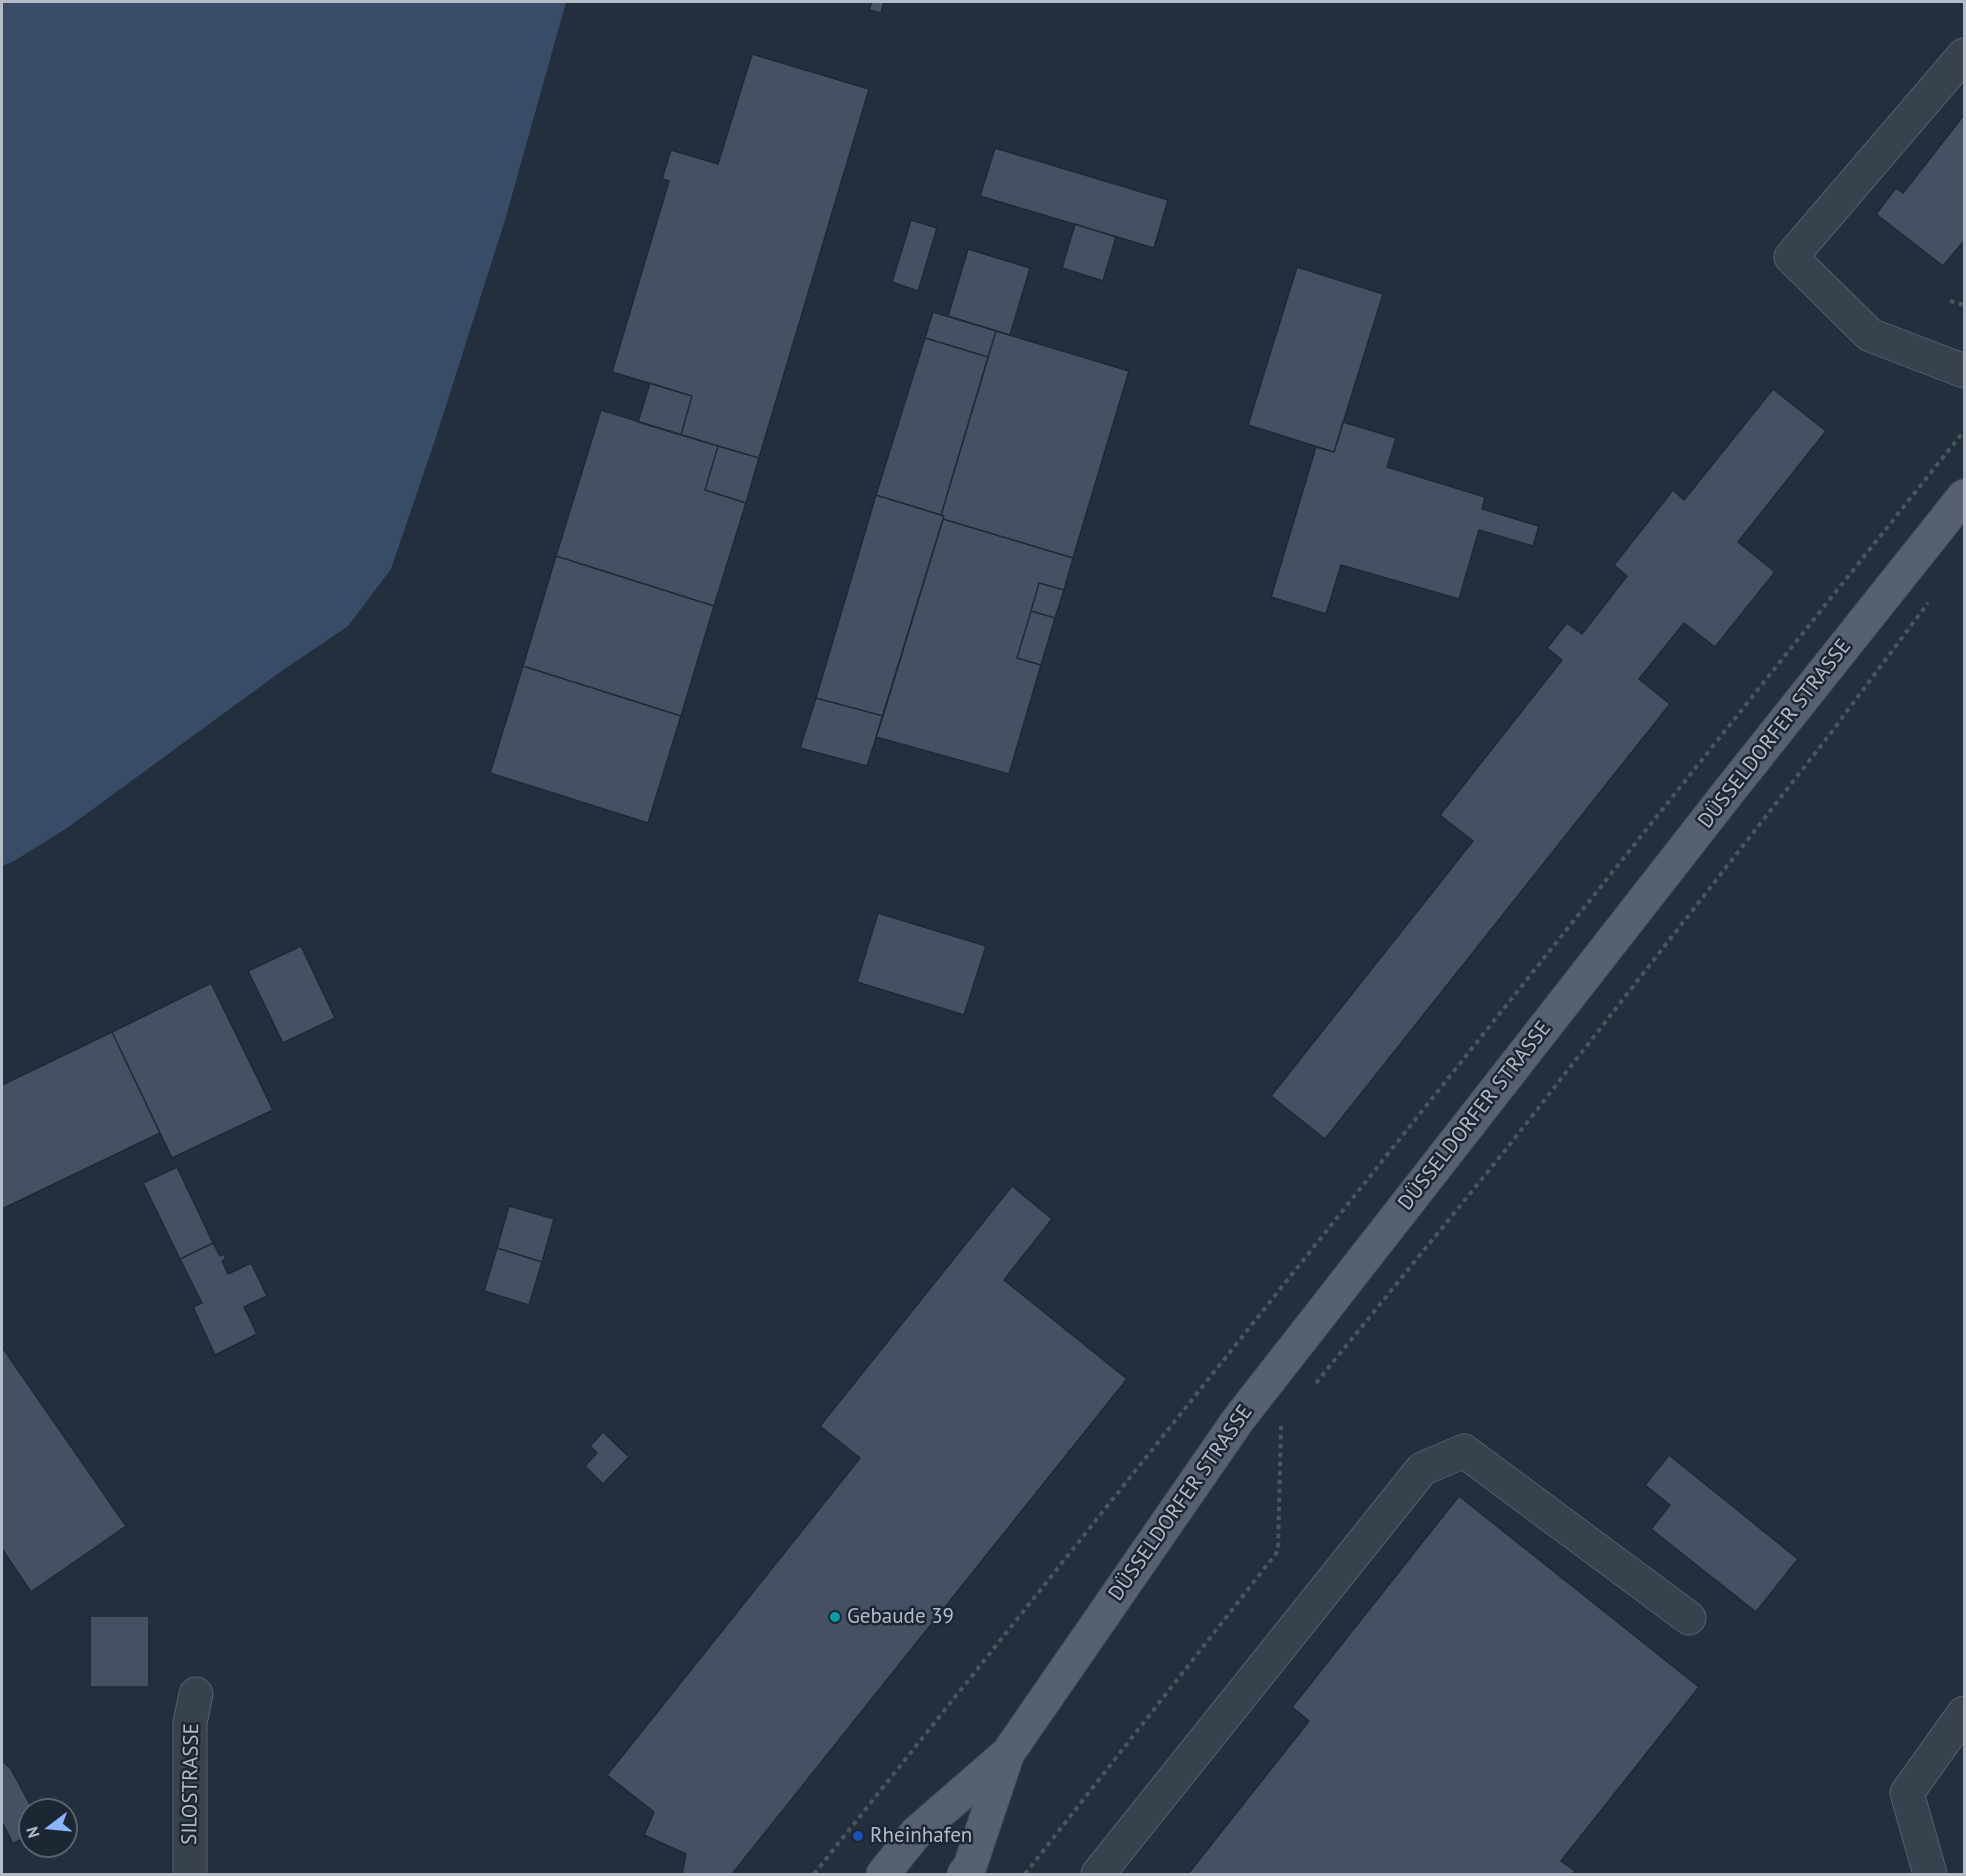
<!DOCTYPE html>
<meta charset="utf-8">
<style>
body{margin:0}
#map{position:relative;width:1966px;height:1876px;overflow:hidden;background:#242f3e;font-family:"PT Sans",sans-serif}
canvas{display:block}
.frame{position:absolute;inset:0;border:3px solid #b4bcc9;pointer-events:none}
.north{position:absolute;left:18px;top:1798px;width:60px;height:60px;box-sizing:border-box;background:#1d2633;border:2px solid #59626f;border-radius:50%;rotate:254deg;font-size:16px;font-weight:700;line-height:24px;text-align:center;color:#b4bcc9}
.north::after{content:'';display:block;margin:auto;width:21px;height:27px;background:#8ab4f8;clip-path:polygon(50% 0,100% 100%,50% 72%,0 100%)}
</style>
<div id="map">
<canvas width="1966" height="1876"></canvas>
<div class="frame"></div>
<div class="north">N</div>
</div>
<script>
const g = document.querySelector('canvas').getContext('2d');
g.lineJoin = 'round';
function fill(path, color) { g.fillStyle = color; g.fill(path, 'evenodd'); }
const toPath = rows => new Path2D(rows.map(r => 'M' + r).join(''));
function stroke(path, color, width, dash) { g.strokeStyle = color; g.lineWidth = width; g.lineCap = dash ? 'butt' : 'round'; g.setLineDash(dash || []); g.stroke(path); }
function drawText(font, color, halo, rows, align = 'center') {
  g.font = font + ' "PT Sans",sans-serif'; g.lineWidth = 5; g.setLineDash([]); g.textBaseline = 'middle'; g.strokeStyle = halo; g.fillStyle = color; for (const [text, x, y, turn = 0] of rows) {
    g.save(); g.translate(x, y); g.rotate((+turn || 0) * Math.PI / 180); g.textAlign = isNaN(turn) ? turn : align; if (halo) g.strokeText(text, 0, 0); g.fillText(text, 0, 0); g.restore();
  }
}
fill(toPath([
 [2,2,566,2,505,220,436,437,391,569,348,626,283,670,67,828,14,861,2,866]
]), '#394c67');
const building = toPath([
 [872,2,884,2,881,13,869,10,872,2],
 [752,54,869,89,759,458,681,435,692,396,612,372,669,181,662,179,671,150,718,164,752,54],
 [1964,115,1964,243,1963,242,1943,266,1876,214,1896,188,1903,193,1964,115],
 [995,148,1168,200,1154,248,980,196,995,148],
 [911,220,937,228,918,291,892,282,911,220],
 [1075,224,1116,237,1103,281,1062,268,1075,224],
 [968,249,1030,268,1010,335,948,316,968,249],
 [1297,267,1383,294,1334,452,1248,425,1297,267],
 [933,312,996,331,988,357,925,338,933,312],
 [996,331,1129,371,1073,558,943,519,944,516,941,515,996,331],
 [925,338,988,357,941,515,876,495,925,338],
 [650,383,692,396,681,435,638,422,650,383],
 [1773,389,1826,431,1738,542,1775,572,1715,647,1684,623,1639,679,1670,704,1325,1139,1271,1096,1473,841,1440,815,1562,660,1547,648,1567,623,1582,634,1627,576,1614,565,1673,490,1684,500,1773,389],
 [601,410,718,446,705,490,746,503,714,606,556,556,601,410],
 [1343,422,1396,438,1387,467,1485,497,1482,509,1539,526,1533,546,1479,530,1459,599,1341,565,1326,614,1271,597,1316,447,1334,452,1343,422],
 [718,446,759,458,746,503,705,490,718,446],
 [876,495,944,516,883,716,816,698,876,495],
 [943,519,1073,558,1064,590,1039,583,1031,611,1017,658,1041,665,1009,774,876,737,943,519],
 [556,556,714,606,681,716,523,666,556,556],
 [1039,583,1064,590,1055,618,1031,611,1039,583],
 [1031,611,1055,618,1041,665,1017,658,1031,611],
 [523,666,681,716,648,823,490,773,523,666],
 [816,698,883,716,867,766,800,748,816,698],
 [878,913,986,946,964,1015,857,982,878,913],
 [301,946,335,1018,283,1043,248,971,301,946],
 [211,983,273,1110,172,1158,112,1032,211,983],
 [112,1032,160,1133,2,1209,2,1085,112,1032],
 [177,1167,213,1243,180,1259,143,1183,177,1167],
 [1012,1186,1052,1219,1004,1280,1127,1379,732,1874,682,1874,686,1854,644,1835,654,1812,607,1775,860,1458,820,1426,1012,1186],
 [509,1206,554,1219,542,1262,497,1248,509,1206],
 [213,1243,220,1256,224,1254,226,1259,222,1261,228,1274,251,1263,267,1296,244,1307,257,1334,215,1355,193,1307,202,1303,180,1259,213,1243],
 [497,1248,542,1262,529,1305,484,1291,497,1248],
 [2,1347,126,1526,31,1592,2,1549,2,1347],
 [603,1432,629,1457,603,1484,585,1466,597,1453,590,1446,603,1432],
 [1669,1455,1798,1559,1756,1612,1651,1529,1670,1505,1645,1485,1669,1455],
 [1459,1496,1699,1687,1561,1861,1575,1871,1573,1874,1188,1874,1309,1721,1292,1707,1459,1496],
 [90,1616,149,1616,149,1687,90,1687,90,1616],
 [2,1761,11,1769,33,1810,30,1810,30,1834,13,1844,2,1822,2,1761]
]);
fill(building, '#455162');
stroke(building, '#1f2835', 1.5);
const minor = toPath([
 [1964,55,1791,257,1870,335,1964,371],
 [190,1874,190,1723,196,1694],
 [1098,1874,1422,1469,1464,1451,1689,1618],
 [1930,1874,1907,1793,1964,1713]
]);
const major = toPath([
 [883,1874,916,1833,1008,1753,1238,1420,1730,790,1964,496],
 [964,1874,970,1866,1008,1753]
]);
stroke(minor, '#565f6c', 35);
stroke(major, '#414a57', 35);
stroke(toPath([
 [1950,301,1964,305],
 [1316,1383,1507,1148,1827,738,1928,603],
 [814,1874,1964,431],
 [1025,1874,1278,1551,1281,1426]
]), '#44595c', 4, [4.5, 4.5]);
stroke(minor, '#38414e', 33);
stroke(major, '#56606e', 33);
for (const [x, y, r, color] of [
 [835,1617,6,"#0f9aa8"],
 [858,1836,6,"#1a4fb4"]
]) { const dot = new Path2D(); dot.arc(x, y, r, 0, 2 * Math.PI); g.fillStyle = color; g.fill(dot); stroke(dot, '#1d2633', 2); }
drawText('21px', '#b4bcc9', '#1d2633', [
 ["DÜSSELDORFER STRASSE",1775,734,-52],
 ["DÜSSELDORFER STRASSE",1475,1116,-52],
 ["DÜSSELDORFER STRASSE",1181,1503,-55],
 ["SILOSTRASSE",191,1784,-89]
]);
drawText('21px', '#b4bcc9', '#1d2633', [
 ["Gebaude 39",847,1617],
 ["Rheinhafen",870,1836]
], 'left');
</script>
